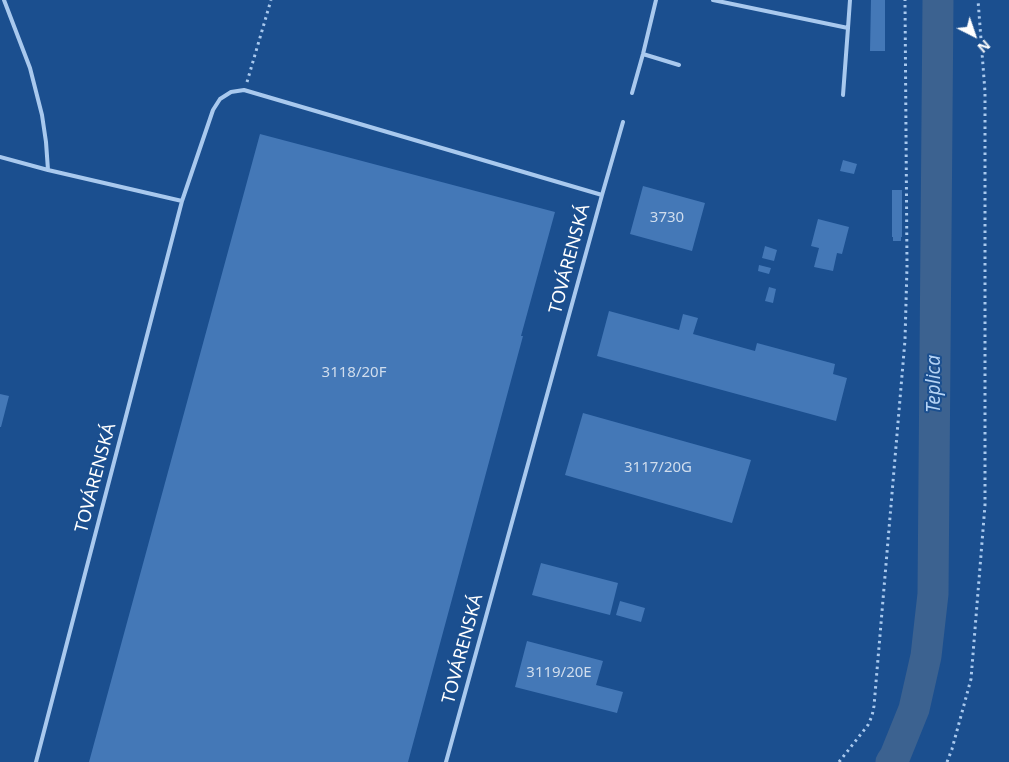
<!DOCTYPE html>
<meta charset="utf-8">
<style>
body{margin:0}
#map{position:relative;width:1009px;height:762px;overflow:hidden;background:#1b4f8f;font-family:"Noto Sans",sans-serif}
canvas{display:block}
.north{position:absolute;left:949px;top:10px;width:50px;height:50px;-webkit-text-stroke:4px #1b4f8f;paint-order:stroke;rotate:139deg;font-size:14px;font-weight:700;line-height:20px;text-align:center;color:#fff}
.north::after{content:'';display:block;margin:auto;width:18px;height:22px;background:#fff;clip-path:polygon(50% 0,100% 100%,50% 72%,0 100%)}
</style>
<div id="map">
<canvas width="1009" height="762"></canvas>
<div class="north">N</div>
</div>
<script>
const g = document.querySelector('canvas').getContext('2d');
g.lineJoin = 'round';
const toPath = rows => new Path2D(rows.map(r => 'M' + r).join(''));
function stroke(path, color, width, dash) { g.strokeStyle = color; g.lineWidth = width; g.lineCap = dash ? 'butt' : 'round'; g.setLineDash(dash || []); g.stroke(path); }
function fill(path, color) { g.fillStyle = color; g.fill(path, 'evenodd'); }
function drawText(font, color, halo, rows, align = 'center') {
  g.font = font + ' "Noto Sans",sans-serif'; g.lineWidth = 4; g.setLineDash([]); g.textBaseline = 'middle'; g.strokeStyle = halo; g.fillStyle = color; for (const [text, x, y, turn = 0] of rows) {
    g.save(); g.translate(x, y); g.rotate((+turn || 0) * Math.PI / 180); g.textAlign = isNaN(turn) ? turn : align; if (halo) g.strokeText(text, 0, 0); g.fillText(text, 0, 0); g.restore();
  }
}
stroke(toPath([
 [891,762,895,756,914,709,926,656,933,594,938,0]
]), '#3c6290', 31);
fill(toPath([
 [871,0,885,0,885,51,870,51],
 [260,134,555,212,521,336,523,336,408,762,89,762],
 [843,160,857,164,854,174,840,171],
 [643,186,705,203,692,251,630,234],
 [892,190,902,190,902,237,901,237,901,241,893,241,893,237,892,237],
 [818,219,849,227,842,254,837,253,833,271,814,267,819,248,811,246],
 [765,246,777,250,774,261,762,258],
 [759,265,771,268,769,274,758,271],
 [769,287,776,289,773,303,765,301],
 [609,311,679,330,683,314,698,318,693,334,755,351,757,343,835,364,833,374,847,378,836,421,597,356],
 [0,394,9,396,1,427,0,427],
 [583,413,751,460,732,523,565,475],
 [541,563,618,583,610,615,532,595],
 [620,601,645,608,641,622,616,615],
 [527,641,603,661,596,685,623,692,617,713,515,687]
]), '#4478b7');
stroke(toPath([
 [247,82,271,0],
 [839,762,868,725,872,716,874,706,905,340,907,266,905,0],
 [947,762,952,749,971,679,985,505,985,92,978,0]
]), '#a9c9ee', 3, [2.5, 4]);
stroke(toPath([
 [4,0,30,68,42,115,46,142,48,170,182,201,213,110,220,99,231,92,244,90,602,195,446,762],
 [713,0,848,28,850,0],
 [643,54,679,65],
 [632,93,643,54,656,0],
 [843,95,848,28],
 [0,157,48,170],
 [602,195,623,122],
 [36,762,182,201]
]), '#a9c9ee', 4);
drawText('15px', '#d0dded', null, [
 ["3730",667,218],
 ["3118/20F",354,373],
 ["3117/20G",658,468],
 ["3119/20E",559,673]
]);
drawText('18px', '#fff', '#1b4f8f', [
 ["TOVÁRENSKÁ",570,259,-75],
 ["TOVÁRENSKÁ",96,478,-75],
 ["TOVÁRENSKÁ",463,649,-75]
]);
drawText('italic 19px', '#b5d3f5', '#1b4f8f', [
 ["Teplica",935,384,-90]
]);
</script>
